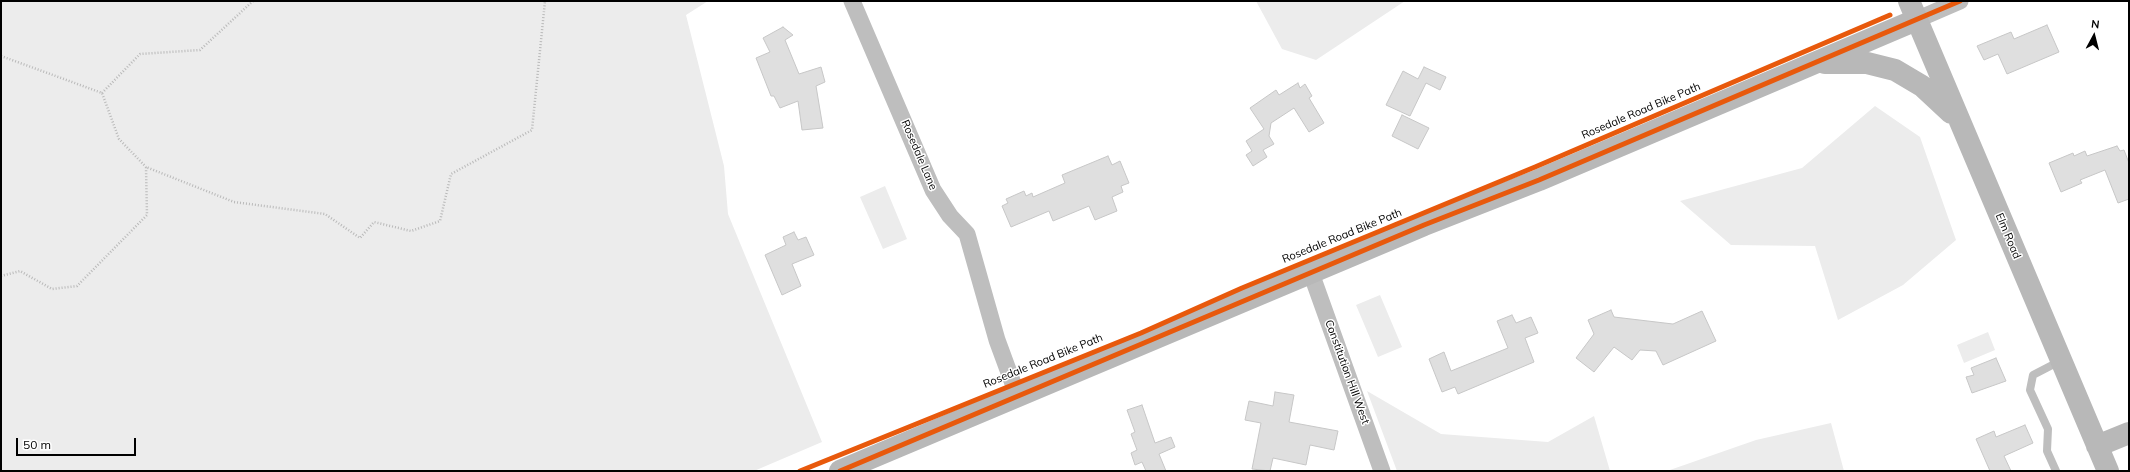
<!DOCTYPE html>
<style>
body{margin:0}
#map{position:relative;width:2130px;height:472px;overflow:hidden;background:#fff;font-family:Mulish,sans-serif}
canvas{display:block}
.frame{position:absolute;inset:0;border:2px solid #000;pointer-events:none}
.north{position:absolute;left:2074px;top:16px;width:40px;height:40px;-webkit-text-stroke:3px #fff;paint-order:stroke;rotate:7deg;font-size:11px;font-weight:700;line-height:16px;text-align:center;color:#000}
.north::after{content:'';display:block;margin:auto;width:14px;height:18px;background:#000;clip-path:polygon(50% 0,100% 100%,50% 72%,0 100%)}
.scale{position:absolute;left:16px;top:438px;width:120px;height:18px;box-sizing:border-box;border:2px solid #000;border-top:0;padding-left:5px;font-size:12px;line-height:14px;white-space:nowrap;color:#000;-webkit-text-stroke:3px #fff;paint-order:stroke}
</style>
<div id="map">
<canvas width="2130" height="472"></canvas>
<div class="frame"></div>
<div class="north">N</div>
<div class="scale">50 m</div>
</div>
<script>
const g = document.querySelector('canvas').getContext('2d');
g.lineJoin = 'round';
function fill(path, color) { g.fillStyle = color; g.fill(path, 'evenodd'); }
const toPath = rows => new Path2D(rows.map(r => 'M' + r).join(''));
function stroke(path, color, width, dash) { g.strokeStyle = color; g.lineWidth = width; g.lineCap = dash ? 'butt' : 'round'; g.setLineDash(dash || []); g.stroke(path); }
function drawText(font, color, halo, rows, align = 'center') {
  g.font = font + ' Mulish,sans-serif'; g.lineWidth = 3; g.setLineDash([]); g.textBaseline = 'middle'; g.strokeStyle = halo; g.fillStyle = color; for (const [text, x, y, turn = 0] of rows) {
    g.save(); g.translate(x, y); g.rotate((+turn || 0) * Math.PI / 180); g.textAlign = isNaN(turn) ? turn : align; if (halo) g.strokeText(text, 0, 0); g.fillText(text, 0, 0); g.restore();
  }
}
fill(toPath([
 [1,1,708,1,686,15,724,166,728,214,822,442,754,471,1,471],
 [1256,1,1405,1,1316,60,1282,49],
 [1875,106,1920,137,1956,240,1903,285,1838,320,1815,246,1731,245,1680,201,1802,168],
 [885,186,907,239,883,249,860,197],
 [1380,295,1402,347,1378,357,1356,305],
 [1988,332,1995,350,1964,363,1957,345],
 [1367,391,1441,434,1548,442,1594,416,1610,471,1397,471],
 [1831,423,1844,471,1667,471,1756,440]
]), '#ececec');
const building = toPath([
 [2047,25,2059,52,2007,74,1998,54,1984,60,1977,46,2011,32,2014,39,2047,25],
 [783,27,793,35,785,40,799,74,821,67,825,82,816,86,823,128,802,130,798,101,780,108,774,96,771,96,756,58,770,52,763,38,783,27],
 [1424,67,1446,77,1440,90,1426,83,1410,116,1386,105,1403,71,1418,79,1424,67],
 [1298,83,1300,88,1305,84,1312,96,1309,98,1324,123,1309,132,1294,108,1271,123,1269,136,1274,144,1263,150,1267,157,1253,166,1246,155,1252,151,1246,141,1264,129,1250,108,1276,90,1279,95,1298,83],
 [1402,115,1429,128,1418,149,1392,136,1402,115],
 [2117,146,2120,151,2124,150,2129,163,2129,199,2118,203,2105,170,2080,180,2082,183,2061,192,2049,163,2073,153,2074,156,2085,151,2087,156,2117,146],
 [1108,156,1112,165,1120,161,1129,183,1121,186,1123,192,1112,197,1117,211,1095,220,1089,206,1053,221,1049,211,1011,227,1002,206,1008,203,1006,199,1024,191,1026,196,1032,193,1033,197,1065,183,1062,175,1108,156],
 [794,232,798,240,806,237,814,255,792,264,801,286,782,295,765,255,786,245,783,237,794,232],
 [1611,310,1614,317,1673,324,1702,311,1716,341,1663,365,1656,351,1640,350,1632,360,1614,347,1594,372,1576,358,1594,334,1588,320,1611,310],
 [1512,315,1516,323,1531,317,1538,333,1525,338,1534,362,1458,394,1455,387,1442,392,1429,359,1444,352,1451,371,1508,348,1497,321,1512,315],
 [1996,358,2006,381,1972,393,1966,377,1974,375,1971,368,1996,358],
 [1275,392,1294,395,1289,422,1338,431,1334,450,1310,445,1306,465,1273,458,1270,471,1252,469,1261,423,1245,420,1249,401,1273,406,1275,392],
 [1142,405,1155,443,1171,437,1175,447,1159,454,1166,471,1146,471,1142,462,1135,465,1131,453,1137,450,1131,434,1135,432,1127,410,1142,405],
 [2025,425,2033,443,2004,456,2011,471,1990,471,1976,439,1994,431,1996,437,2025,425]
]);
fill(building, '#dfdfdf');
stroke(building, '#c7c7c7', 1);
stroke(toPath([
 [1,56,102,93,119,139,146,167],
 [102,93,140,54,200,50,253,1],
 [1,276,20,271,52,289,77,286,147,215,146,167,234,202,325,214,360,238,374,222,411,231,440,221,451,174,532,130,545,1]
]), '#b9b9b9', 2.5, [1, 2]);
stroke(toPath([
 [2056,471,2047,451,2048,429,2030,390,2033,375,2060,361]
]), '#bebebe', 8);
stroke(toPath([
 [852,1,933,190,950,216,967,234,997,340,1018,397],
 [1916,20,1960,1],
 [1311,273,1382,471]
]), '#bebebe', 17);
stroke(toPath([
 [1909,1,2108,471],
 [1825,63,1867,63,1895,70,1922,86,1951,113],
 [2097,446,2129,433],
 [840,471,1424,225,1539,180,1916,20]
]), '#b8b8b8', 22);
stroke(toPath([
 [800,471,1141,333,1242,288,1535,167,1890,15],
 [840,471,1424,225,1539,180,1960,1]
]), '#e8590c', 5);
drawText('11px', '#000', '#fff', [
 ["Rosedale Road Bike Path",1641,111,-23],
 ["Rosedale Lane",919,155,67],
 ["Rosedale Road Bike Path",1342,236,-22],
 ["Elm Road",2008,236,67],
 ["Rosedale Road Bike Path",1043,361,-22],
 ["Constitution Hill West",1347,372,70]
]);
</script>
